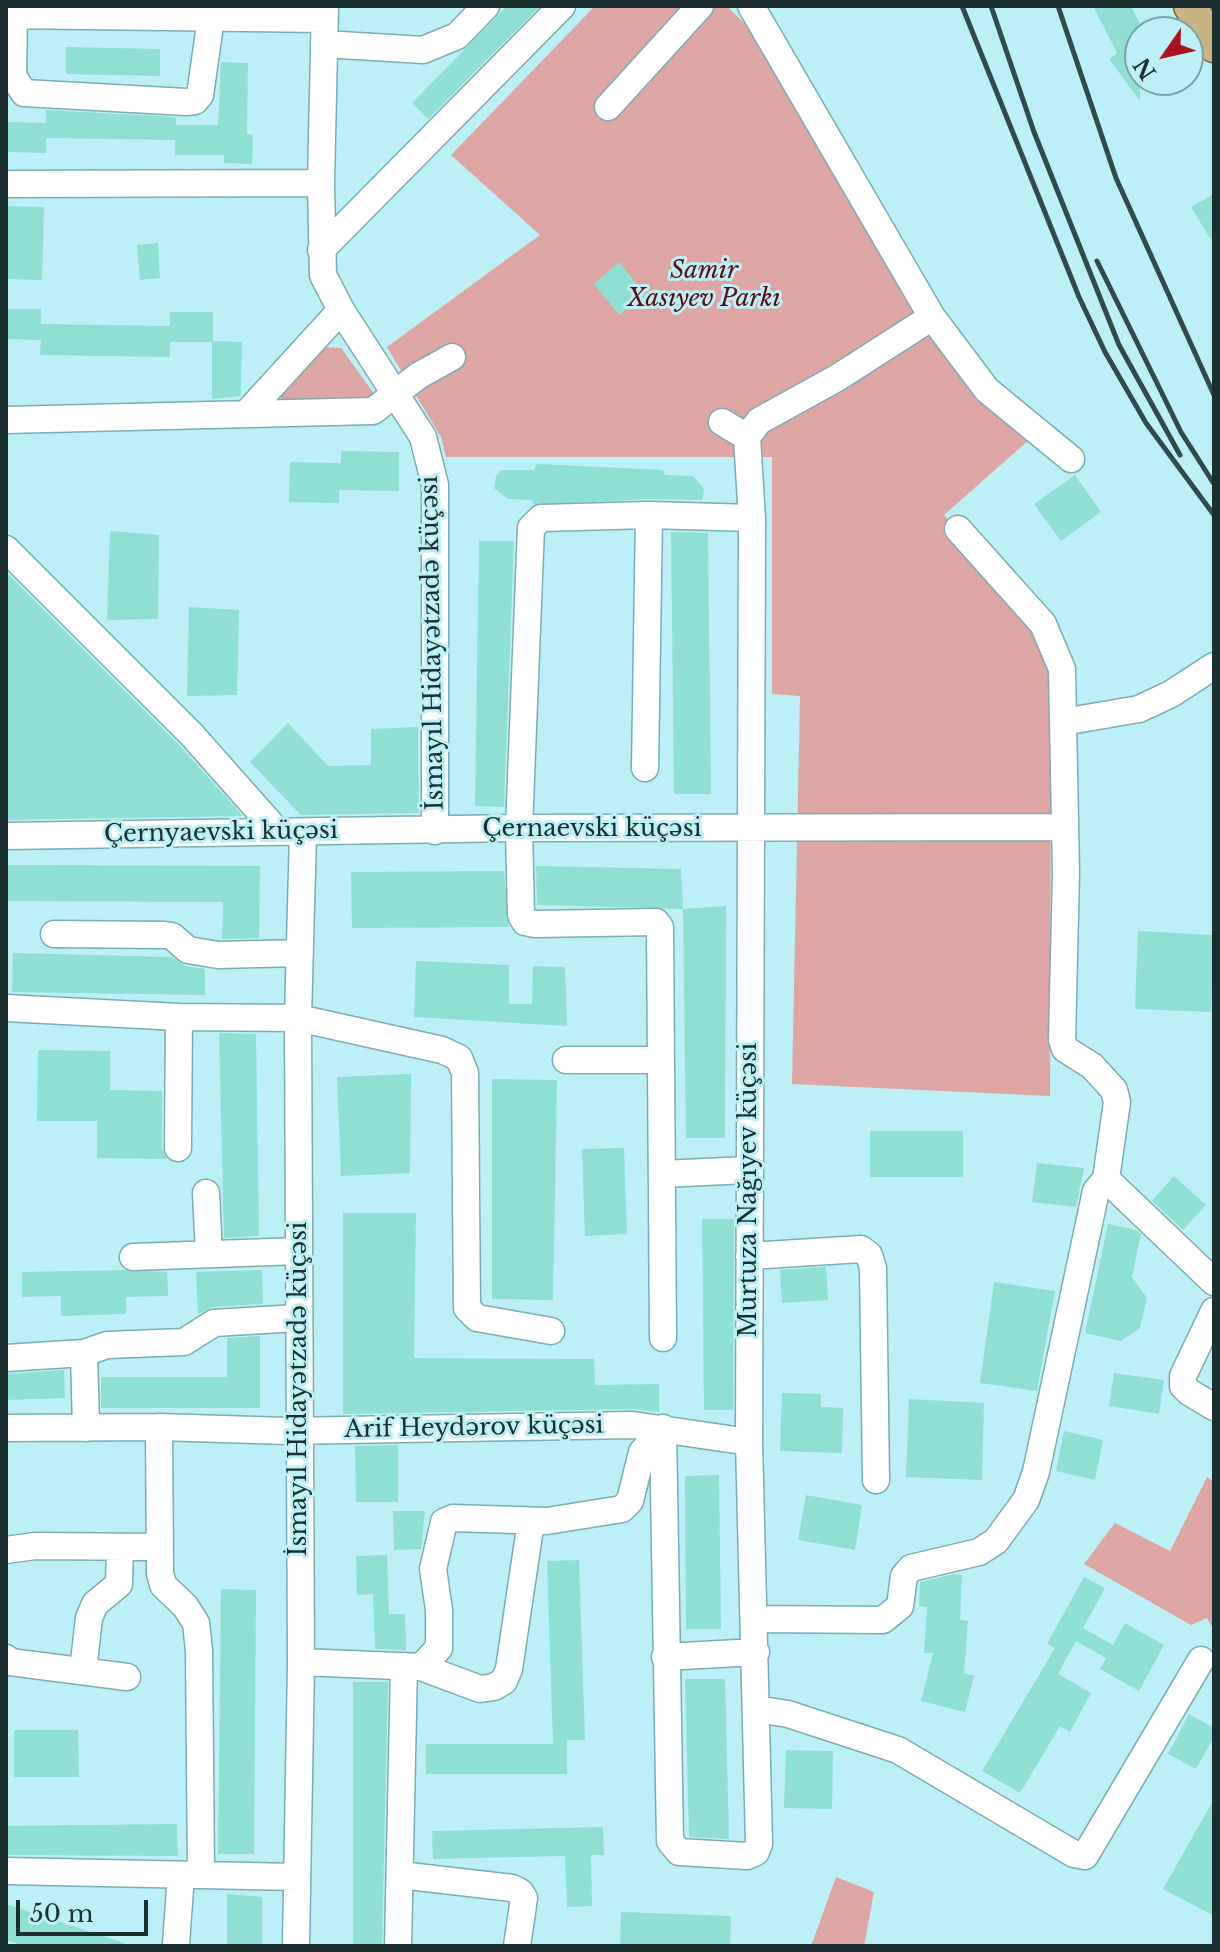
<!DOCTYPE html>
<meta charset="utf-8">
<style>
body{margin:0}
#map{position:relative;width:1220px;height:1952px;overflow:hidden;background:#bdf0f6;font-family:"Libre Baskerville",serif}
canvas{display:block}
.frame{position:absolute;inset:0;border:8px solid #1b2f31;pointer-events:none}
.north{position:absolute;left:1124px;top:16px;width:80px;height:80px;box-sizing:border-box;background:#bdf0f6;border:2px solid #7ca3a7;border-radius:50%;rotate:236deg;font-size:22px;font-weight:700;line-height:32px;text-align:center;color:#1b2f31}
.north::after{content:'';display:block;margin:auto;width:28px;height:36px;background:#a91321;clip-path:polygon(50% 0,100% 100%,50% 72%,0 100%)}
.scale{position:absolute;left:16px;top:1900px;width:132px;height:36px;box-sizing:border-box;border:4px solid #1b2f31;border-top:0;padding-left:10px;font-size:24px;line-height:28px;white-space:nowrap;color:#1b2f31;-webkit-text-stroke:6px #bdf0f6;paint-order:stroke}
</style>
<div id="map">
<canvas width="1220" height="1952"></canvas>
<div class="frame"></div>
<div class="north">N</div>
<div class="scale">50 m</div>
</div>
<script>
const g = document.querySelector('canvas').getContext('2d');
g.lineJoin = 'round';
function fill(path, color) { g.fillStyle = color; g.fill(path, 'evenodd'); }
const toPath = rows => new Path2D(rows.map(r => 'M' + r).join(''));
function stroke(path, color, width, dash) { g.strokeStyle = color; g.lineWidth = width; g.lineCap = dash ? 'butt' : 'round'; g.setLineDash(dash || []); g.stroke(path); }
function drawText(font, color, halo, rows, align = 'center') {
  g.font = font + ' "Libre Baskerville",serif'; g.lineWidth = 6; g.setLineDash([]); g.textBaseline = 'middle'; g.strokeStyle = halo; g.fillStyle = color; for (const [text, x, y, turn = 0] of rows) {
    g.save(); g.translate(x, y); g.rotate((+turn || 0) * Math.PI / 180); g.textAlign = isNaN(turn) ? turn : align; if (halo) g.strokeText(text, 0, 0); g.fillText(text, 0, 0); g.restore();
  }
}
fill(toPath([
 [595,6,727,6,764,43,1030,439,944,515,1032,627,1051,671,1050,1096,792,1084,800,696,772,694,772,457,446,457,441,437,387,347,540,235,451,155],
 [322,347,341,348,375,395,366,402,281,402,281,393],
 [1207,1477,1214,1482,1214,1631,1207,1618,1191,1625,1084,1564,1115,1523,1170,1551],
 [836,1877,874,1892,864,1946,811,1946]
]), '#dda6a2');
fill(toPath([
 [507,6,540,6,428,119,412,103],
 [1093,6,1131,6,1144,32,1140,32,1140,101,1109,59,1117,53],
 [66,47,160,49,160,76,66,74],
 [221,62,248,63,247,134,253,135,252,164,224,163,224,155,175,155,175,140,46,138,46,153,6,152,6,122,46,123,46,110,176,117,176,125,218,125],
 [1214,194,1214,245,1191,207],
 [6,206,44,207,42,280,6,279],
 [158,243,160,278,140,280,137,245],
 [619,262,646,295,619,315,594,284],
 [6,309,41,309,41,324,170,326,170,312,213,312,213,341,242,342,241,396,212,399,212,342,170,342,170,357,40,355,41,340,6,339],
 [341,451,399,452,399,491,339,490,339,503,289,502,290,462,341,463],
 [537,464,663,470,665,475,693,476,704,489,703,497,701,500,649,499,534,505,532,500,508,499,494,488,496,476,501,470,534,470],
 [1075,475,1101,512,1061,541,1034,504],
 [110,531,159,535,158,619,107,620],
 [671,532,708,533,711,794,674,794],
 [479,541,514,541,504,807,475,806],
 [6,572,180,746,243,816,6,820],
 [189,607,239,610,237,695,187,696],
 [288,723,328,766,371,765,371,729,418,727,419,813,301,815,250,762],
 [6,865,260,866,259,938,222,939,223,902,6,901],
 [536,866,681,869,683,909,537,905],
 [504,871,509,927,352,928,351,872],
 [726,906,725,1138,686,1138,683,909],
 [1138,931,1214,935,1211,1012,1135,1009],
 [13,953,172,957,185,966,205,969,205,995,12,992],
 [416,961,509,965,509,1004,532,1004,533,966,565,967,567,1026,414,1017],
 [219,1033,256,1034,259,1236,224,1238],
 [38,1050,110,1051,110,1090,162,1091,162,1148,167,1159,97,1158,97,1121,37,1121],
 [411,1074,410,1173,341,1176,337,1077],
 [492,1079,557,1080,553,1300,492,1299],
 [870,1131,963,1131,963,1177,870,1177],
 [624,1148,627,1234,585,1236,582,1149],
 [1037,1163,1084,1168,1076,1207,1032,1202],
 [1174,1176,1206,1205,1183,1230,1152,1201],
 [343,1213,416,1213,414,1358,594,1359,595,1385,659,1384,659,1412,633,1409,343,1414],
 [702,1219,734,1219,733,1410,704,1410],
 [1108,1224,1136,1230,1141,1234,1132,1277,1147,1298,1140,1328,1121,1341,1085,1333],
 [826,1267,828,1300,782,1303,780,1270],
 [124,1270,167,1272,168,1296,126,1297,126,1314,61,1316,61,1296,22,1297,22,1272],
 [262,1270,263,1304,213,1307,198,1314,196,1272],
 [994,1282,1055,1291,1037,1391,980,1383],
 [260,1336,260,1408,101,1408,101,1377,227,1377,227,1338],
 [64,1370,65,1398,6,1400,6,1374],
 [1114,1373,1164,1380,1159,1414,1109,1406],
 [782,1393,821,1394,821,1407,843,1408,842,1453,780,1451],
 [909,1399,984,1403,982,1480,906,1477],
 [1064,1431,1103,1440,1095,1480,1056,1471],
 [398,1445,398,1502,356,1502,355,1446],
 [719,1475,721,1629,686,1629,685,1476],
 [806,1495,862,1505,855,1550,798,1540],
 [393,1511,425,1511,421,1549,394,1550],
 [387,1555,389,1614,405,1614,406,1650,375,1649,373,1594,357,1595,356,1556],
 [579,1560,585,1740,567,1740,567,1774,426,1774,426,1744,553,1744,547,1561],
 [954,1574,962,1575,960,1620,968,1621,964,1673,974,1676,965,1712,921,1701,933,1653,924,1653,927,1607,919,1606,920,1582],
 [1084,1577,1105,1588,1083,1628,1113,1645,1125,1623,1164,1645,1139,1691,1100,1669,1106,1658,1076,1641,1058,1674,1091,1693,1070,1732,1060,1726,1020,1793,982,1771,1055,1648,1047,1644],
 [221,1589,256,1590,254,1854,218,1854],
 [685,1679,725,1679,729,1839,689,1837],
 [353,1682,388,1682,382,1946,353,1946],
 [1189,1714,1214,1728,1214,1737,1196,1769,1168,1754],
 [14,1730,78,1730,79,1777,14,1777],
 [786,1750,833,1751,832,1809,784,1808],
 [1214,1799,1214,1916,1163,1889],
 [177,1824,178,1856,6,1855,6,1826],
 [603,1827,604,1855,591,1855,592,1906,567,1907,565,1856,433,1859,432,1831],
 [227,1894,262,1897,262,1946,227,1946],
 [6,1904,124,1943,123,1946,25,1946,6,1940],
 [621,1912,731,1916,730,1946,620,1946]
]), '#8fdfd3');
const minor = toPath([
 [325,6,321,183,323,275,341,310,423,437,435,485,435,831],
 [751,6,932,317,987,390,1071,459],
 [6,15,324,19],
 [14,15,13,76,24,93,186,102,195,101,200,95,211,18],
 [324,44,423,50,457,36,486,6],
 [608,107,700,6],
 [6,184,321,183],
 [321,250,562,6],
 [246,414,341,310],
 [6,420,373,411,418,376,452,357],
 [722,422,747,437],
 [6,549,192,735,277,831],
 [1063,722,1139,709,1171,694,1214,666],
 [645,768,649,515],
 [6,836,519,828,1065,827],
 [54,934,165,935,172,936,188,950,218,955,300,953],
 [6,1008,179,1017,298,1018,442,1050,459,1058,465,1073,467,1308,477,1318,551,1331],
 [566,1060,661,1060],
 [178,1148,179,1017],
 [662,1174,748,1170],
 [1106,1179,1214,1282],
 [206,1193,209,1254],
 [749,1256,861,1249,869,1255,873,1268,876,1480],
 [133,1257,298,1251],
 [1214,1311,1183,1376,1183,1386,1189,1392,1214,1407],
 [663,1338,660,927,656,922,535,924,525,922,521,915,519,828,531,528,541,518,649,515,752,518],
 [84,1353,86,1428],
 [6,1358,84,1353,107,1345,184,1342,214,1323,297,1318],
 [159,1427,160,1573,163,1585,185,1606,196,1623,199,1651,201,1873],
 [6,1428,159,1427,287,1431,633,1425,749,1442],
 [663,1428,670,1841,679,1852,747,1856,756,1852,759,1844,749,1442,752,518,747,437,759,421,837,378,932,317],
 [6,1550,35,1546,159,1547],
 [756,1619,883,1620,900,1606,904,1576,911,1568,979,1552,996,1541,1026,1500,1036,1472,1096,1191,1106,1179,1117,1102,1114,1090,1092,1066,1065,1049,1062,1040,1066,873,1062,669,1043,624,958,529],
 [665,1657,756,1652],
 [6,1658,10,1662,127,1677],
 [301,1662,421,1667,480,1689,494,1687,504,1681,509,1669,531,1521],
 [421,1667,439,1648,439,1610,433,1569,444,1522,453,1518,547,1521,622,1509,630,1501,642,1452,650,1444,664,1439],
 [83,1670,89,1618,95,1604,119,1584,120,1549],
 [756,1709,788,1714,898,1750,1074,1854,1085,1856,1201,1660],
 [6,1871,296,1877],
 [400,1875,512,1888,520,1892,524,1898,517,1946],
 [176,1944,181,1875],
 [296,1946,301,1662,298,1018,303,832],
 [398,1946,404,1666]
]);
const major = toPath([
 [1190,6,1214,46]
]);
stroke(minor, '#7badb2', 29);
stroke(major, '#756532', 35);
stroke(minor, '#fff', 26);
stroke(major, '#cab485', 32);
stroke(toPath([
 [962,6,1079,297,1105,352,1146,423,1214,515],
 [991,6,1034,132,1119,345,1180,455],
 [1058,6,1116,178,1214,395],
 [1097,261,1181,432,1214,484]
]), '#324a4d', 5);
drawText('italic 24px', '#5a0c10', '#bdf0f6', [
 ["Samir",704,271],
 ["Xasıyev Parkı",704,299]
]);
drawText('24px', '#1b2f31', '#bdf0f6', [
 ["İsmayıl Hidayətzadə küçəsi",433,643,-91],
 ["Çernaevski küçəsi",592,829],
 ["Çernyaevski küçəsi",221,833,-1],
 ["Murtuza Nağıyev küçəsi",749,1190,-90],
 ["İsmayıl Hidayətzadə küçəsi",299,1389,-90],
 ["Arif Heydərov küçəsi",474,1428,-1]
]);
</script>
